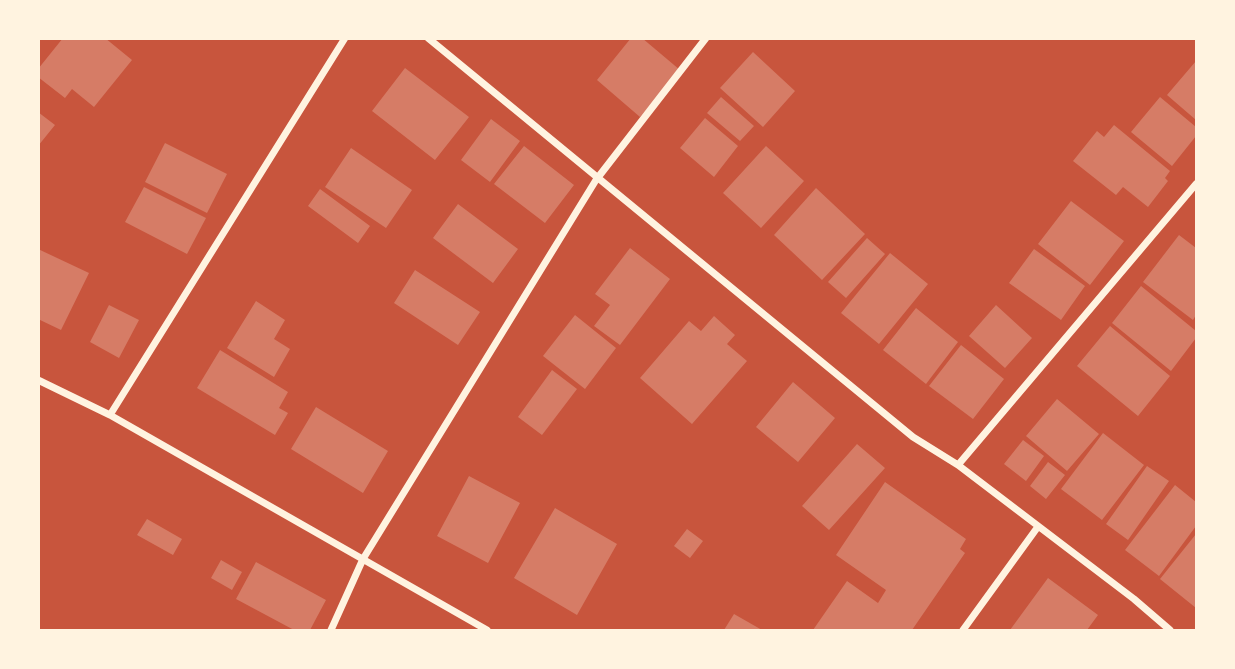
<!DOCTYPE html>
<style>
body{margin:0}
#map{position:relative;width:1235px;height:669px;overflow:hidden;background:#c8553d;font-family:Ubuntu,sans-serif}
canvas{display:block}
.frame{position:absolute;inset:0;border:40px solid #fff3e0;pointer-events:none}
</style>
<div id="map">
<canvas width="1235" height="669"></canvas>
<div class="frame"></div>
</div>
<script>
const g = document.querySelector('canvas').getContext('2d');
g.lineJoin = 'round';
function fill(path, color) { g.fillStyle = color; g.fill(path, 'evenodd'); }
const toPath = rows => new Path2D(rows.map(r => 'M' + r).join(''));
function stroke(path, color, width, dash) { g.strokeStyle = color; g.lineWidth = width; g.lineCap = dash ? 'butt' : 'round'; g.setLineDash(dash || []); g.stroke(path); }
fill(toPath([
 [63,38,105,38,132,60,94,107,72,89,65,98,38,77,38,69],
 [631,38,642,38,680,70,640,117,597,80],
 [753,52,795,91,763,127,720,88],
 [1196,61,1196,120,1167,95],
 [405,68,469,117,435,160,372,111],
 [721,97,754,126,740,141,707,113],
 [1160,97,1196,127,1196,136,1172,166,1131,132],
 [38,112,55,125,38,146],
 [705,118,738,146,714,177,680,148],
 [491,119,520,141,490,182,461,160],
 [1114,125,1170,171,1165,178,1168,181,1148,207,1123,187,1116,195,1073,161,1097,131,1104,137],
 [165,143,227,174,207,213,145,182],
 [524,146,574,185,545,223,494,184],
 [766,146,804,181,761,228,723,193],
 [351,148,412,190,386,228,325,187],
 [144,187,206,218,187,254,125,222],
 [816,188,865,234,822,280,774,235],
 [320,189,370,226,358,243,308,206],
 [1071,201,1124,241,1090,285,1038,244],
 [458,204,518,249,493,283,433,238],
 [1179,235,1196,248,1196,315,1193,320,1143,282],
 [867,238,885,254,846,298,828,282],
 [630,248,670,279,620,345,594,326,610,305,595,294],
 [38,249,89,273,61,330,38,319],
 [1034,249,1085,286,1061,320,1009,283],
 [890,253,928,284,879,344,841,313],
 [415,270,480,312,458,345,394,303],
 [1141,286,1196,331,1196,338,1171,371,1112,323],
 [256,301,285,320,274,339,290,349,274,377,227,348],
 [109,305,139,320,119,358,90,342],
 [996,305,1032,338,1005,368,969,336],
 [916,308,958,342,926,384,883,350],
 [575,315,616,348,585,389,543,356],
 [714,316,735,335,727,344,747,361,692,424,640,378,689,321,701,331],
 [1110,326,1170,376,1138,416,1077,366],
 [961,345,1004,379,973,419,929,386],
 [220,350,288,392,279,408,288,413,275,435,197,388],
 [552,370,577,389,542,435,518,417],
 [793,382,835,418,798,462,756,427],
 [1057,399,1099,434,1067,471,1026,436],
 [316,407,388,451,363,493,291,449],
 [1103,433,1144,465,1102,520,1061,489],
 [1023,440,1044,456,1026,481,1004,464],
 [857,444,885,468,829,530,802,506],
 [1048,462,1065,475,1046,499,1030,486],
 [1147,466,1169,481,1128,540,1106,524],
 [469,476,520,503,488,563,437,536],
 [885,482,966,539,960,549,965,553,912,630,813,630,847,581,878,603,886,590,836,555],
 [1175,485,1196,502,1196,526,1159,576,1125,550],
 [555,508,617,544,577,615,514,578],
 [147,519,182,539,173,555,137,535],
 [687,529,703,541,690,558,674,546],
 [1196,534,1196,608,1160,579],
 [221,560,242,572,232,590,211,578],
 [256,562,326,600,310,630,294,630,236,599],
 [1048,578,1098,615,1087,630,1010,630],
 [734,614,762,630,724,630]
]), '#d67c66');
stroke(toPath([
 [428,38,913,437,958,465,1134,599,1170,630],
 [38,380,110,415,487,630],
 [110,415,345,38],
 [958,465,1196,184],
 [331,630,363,559,596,180,706,38],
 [963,630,1037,528]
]), '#fff3e0', 7);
</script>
